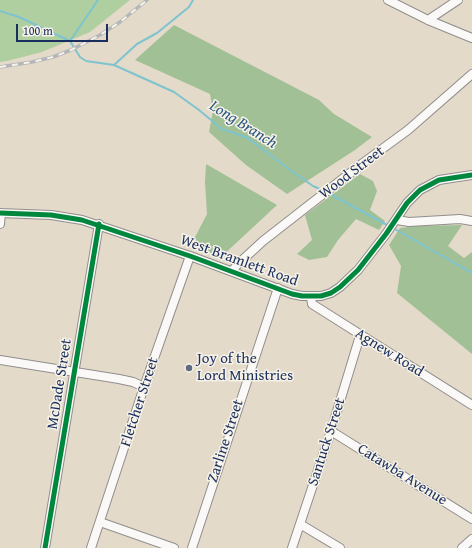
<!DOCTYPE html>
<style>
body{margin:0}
#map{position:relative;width:472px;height:548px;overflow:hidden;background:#e4dac9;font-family:"Gentium Book Plus",serif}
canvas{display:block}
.scale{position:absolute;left:16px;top:24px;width:92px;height:18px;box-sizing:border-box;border:2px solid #1b2f5e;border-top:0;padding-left:5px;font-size:12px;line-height:14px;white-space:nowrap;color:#1b2f5e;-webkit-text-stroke:3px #f7f3e8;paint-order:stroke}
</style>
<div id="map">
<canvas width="472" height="548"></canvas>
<div class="scale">100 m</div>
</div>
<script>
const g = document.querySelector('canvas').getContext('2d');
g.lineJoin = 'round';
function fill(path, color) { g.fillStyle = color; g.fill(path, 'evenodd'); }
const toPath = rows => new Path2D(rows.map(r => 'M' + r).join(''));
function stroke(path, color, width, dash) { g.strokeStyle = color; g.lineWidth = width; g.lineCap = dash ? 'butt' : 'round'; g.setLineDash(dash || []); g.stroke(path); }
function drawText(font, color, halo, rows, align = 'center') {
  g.font = font + ' "Gentium Book Plus",serif'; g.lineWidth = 3; g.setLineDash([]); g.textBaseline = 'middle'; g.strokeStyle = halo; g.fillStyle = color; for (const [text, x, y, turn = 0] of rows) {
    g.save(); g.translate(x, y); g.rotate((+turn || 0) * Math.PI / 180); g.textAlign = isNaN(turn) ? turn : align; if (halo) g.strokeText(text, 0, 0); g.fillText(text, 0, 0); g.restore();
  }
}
fill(toPath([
 [0,0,130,0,90,32,42,52,7,61,0,62]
]), '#b0cfa0');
fill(toPath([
 [174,25,319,100,334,114,372,137,355,150,287,194,246,165,209,132,213,111,210,94,135,60],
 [206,164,277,205,220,258,192,243,207,214,205,182],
 [360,174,373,181,377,191,370,210,385,221,379,230,356,219,338,240,327,257,309,260,297,254,312,240,305,215],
 [462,225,448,246,464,258,472,252,472,354,397,293,401,266,389,245,400,228,416,226]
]), '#a2c096');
stroke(toPath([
 [0,11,19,17,70,41,80,57,86,61,114,65,174,92,199,110,222,129,248,138,290,170,313,186,324,191],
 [70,41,98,0],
 [114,65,137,44,157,33,189,7,193,0],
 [328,193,389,226],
 [393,228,472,273]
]), '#7ec4cf', 2);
const minor = toPath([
 [388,0,428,20,472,38],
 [428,20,458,0],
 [0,213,51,215,82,220,190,256,292,294,302,296,321,296,331,293,340,287,358,270,386,234,407,203,420,190,439,180,472,175],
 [397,220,409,222,460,219,472,221],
 [0,224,1,213],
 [232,271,238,264,263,241,363,163,408,130,472,74],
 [311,297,312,304,472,405],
 [0,360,119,379,133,382,144,387],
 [331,431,472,519],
 [100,522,174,548],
 [300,524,340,548],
 [45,548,99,224],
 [91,548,144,387,190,256],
 [192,548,278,288],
 [292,548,331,431,359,339,362,336],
 [462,548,472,539]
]);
stroke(minor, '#908e8d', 10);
stroke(minor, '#fbf9f7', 8);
const rail = toPath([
 [0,67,32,62,53,57,71,50,100,35,120,22,147,0]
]);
stroke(rail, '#b5b6b9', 3.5);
stroke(rail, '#f7f3e8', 2, [6]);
stroke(toPath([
 [0,213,51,215,82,220,190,256,292,294,302,296,321,296,331,293,340,287,358,270,386,234,407,203,420,190,439,180,472,175],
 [45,548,99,224]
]), '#00873e', 5);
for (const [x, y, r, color] of [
 [189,368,4,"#616b83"]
]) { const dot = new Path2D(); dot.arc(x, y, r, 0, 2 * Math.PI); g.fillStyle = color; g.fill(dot); stroke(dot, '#f7f3e8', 1.5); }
drawText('15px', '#1b2f5e', '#f7f3e8', [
 ["Wood Street",352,173,-37],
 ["West Bramlett Road",239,261,20],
 ["Agnew Road",389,353,32],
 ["McDade Street",60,384,-81],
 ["Fletcher Street",140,402,-72],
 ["Zarline Street",226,441,-72],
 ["Santuck Street",327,442,-72],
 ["Catawba Avenue",402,475,32]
]);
drawText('15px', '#1b2f5e', '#f7f3e8', [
 ["Joy of the",197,359],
 ["Lord Ministries",197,376]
], 'left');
drawText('italic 16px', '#2c5980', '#f7f3e8', [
 ["Long Branch",243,125,32]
]);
</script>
